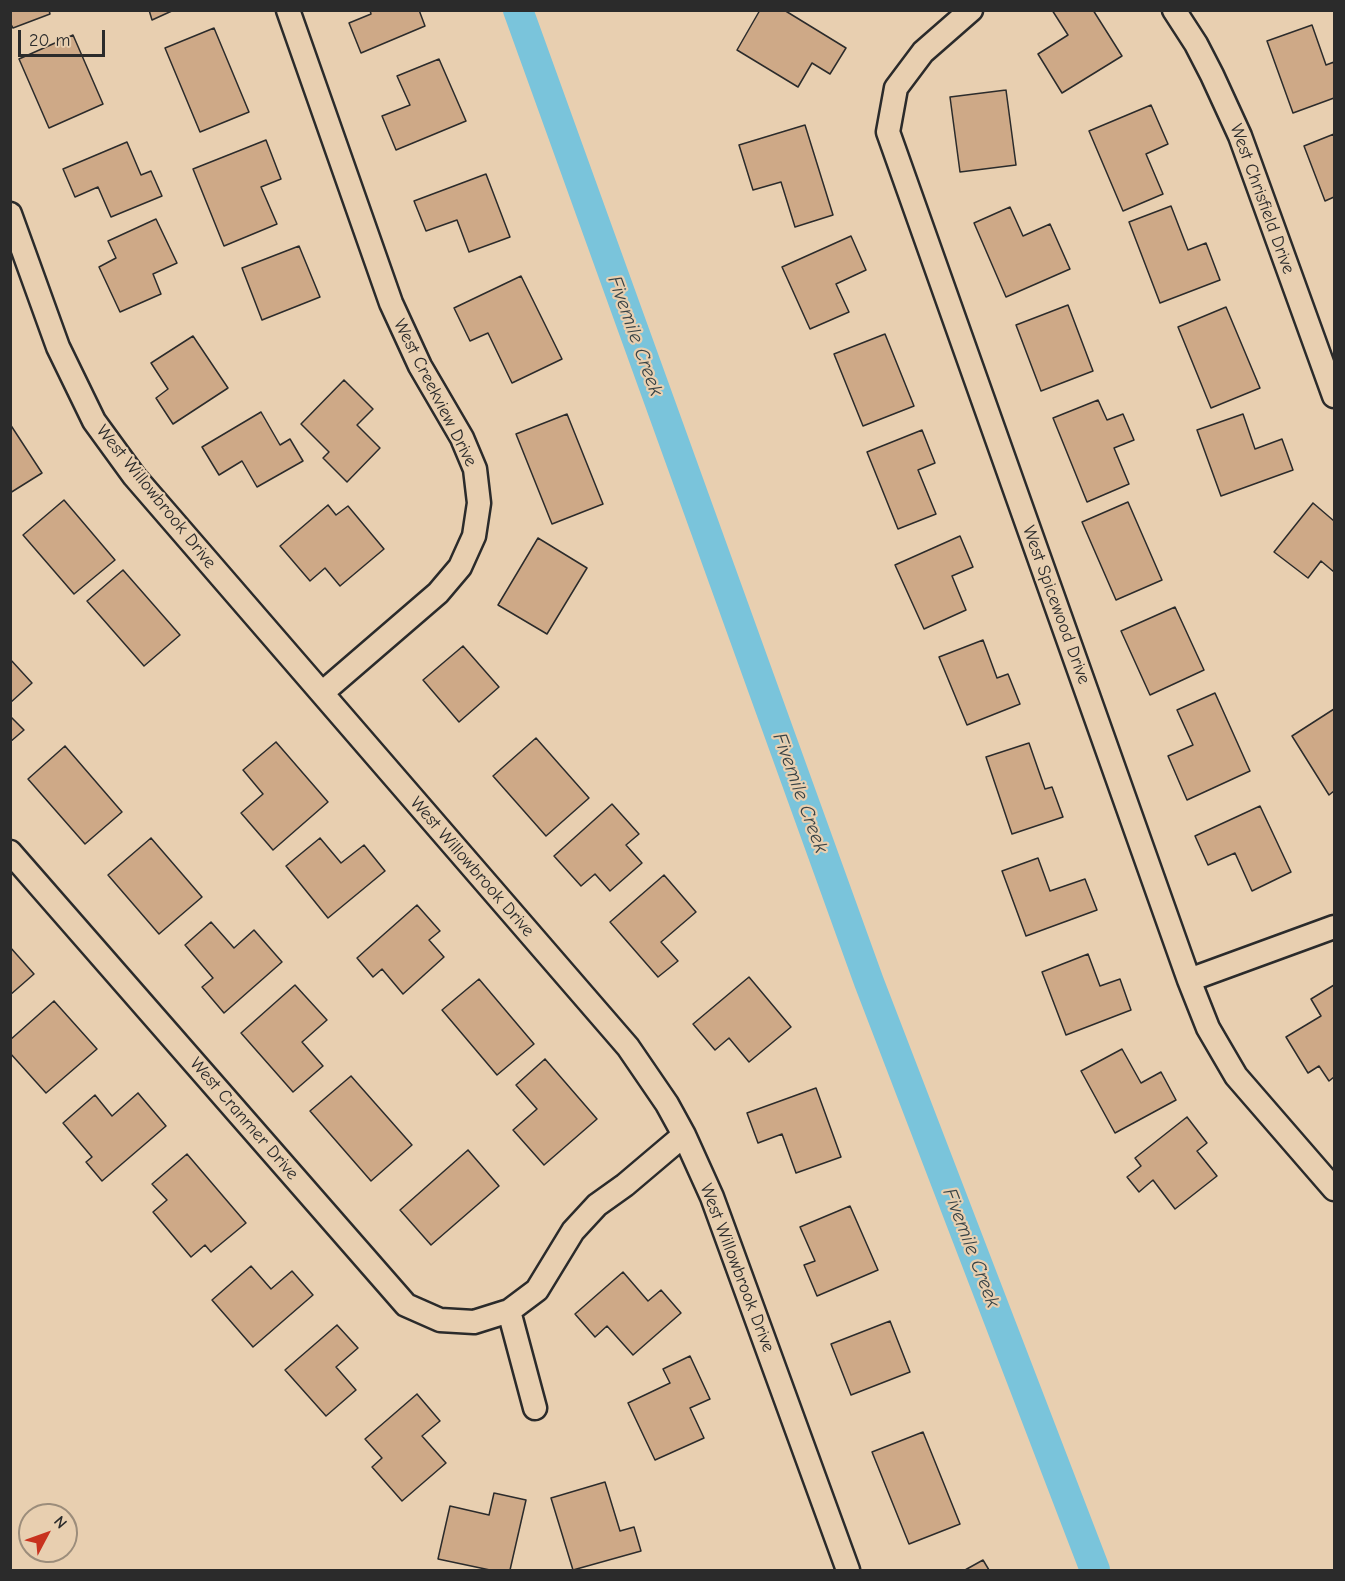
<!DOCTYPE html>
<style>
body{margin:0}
#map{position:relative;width:1345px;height:1581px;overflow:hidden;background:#e8cfb0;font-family:"Comic Neue",sans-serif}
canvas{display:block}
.frame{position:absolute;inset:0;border:12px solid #2b2b2b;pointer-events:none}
.north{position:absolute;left:18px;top:1503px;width:60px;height:60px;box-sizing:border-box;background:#e8cfb0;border:2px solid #9c8d7b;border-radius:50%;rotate:49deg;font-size:16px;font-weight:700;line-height:24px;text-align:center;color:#2b2b2b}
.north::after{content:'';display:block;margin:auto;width:21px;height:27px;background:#c8321e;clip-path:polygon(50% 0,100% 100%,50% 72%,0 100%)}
.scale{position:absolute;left:18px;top:30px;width:87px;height:27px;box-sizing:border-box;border:3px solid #2b2b2b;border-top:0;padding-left:8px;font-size:18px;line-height:21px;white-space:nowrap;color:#2b2b2b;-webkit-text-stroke:4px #e8cfb0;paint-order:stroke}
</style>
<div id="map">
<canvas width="1345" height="1581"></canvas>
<div class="frame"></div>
<div class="north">N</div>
<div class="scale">20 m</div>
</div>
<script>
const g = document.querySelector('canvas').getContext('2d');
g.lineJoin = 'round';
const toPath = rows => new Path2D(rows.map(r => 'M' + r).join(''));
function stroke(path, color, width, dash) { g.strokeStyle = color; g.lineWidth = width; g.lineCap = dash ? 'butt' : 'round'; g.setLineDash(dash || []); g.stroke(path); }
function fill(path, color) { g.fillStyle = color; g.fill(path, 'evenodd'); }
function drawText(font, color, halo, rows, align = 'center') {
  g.font = font + ' "Comic Neue",sans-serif'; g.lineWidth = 4.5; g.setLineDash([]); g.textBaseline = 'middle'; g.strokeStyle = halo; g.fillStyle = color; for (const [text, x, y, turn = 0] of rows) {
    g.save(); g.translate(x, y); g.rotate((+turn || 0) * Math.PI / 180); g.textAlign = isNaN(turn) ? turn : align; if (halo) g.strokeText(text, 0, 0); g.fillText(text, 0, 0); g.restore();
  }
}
stroke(toPath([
 [518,10,869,982,1095,1570]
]), '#7ac4db', 30);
const building = toPath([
 [10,10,49,10,50,14,13,28,10,23,10,10],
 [149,10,174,10,152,20,149,10],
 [370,10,419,10,425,26,361,53,349,23,371,14,370,10],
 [760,10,784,10,846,48,830,74,812,63,798,87,737,50,760,10],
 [1052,10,1093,10,1122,56,1062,93,1038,54,1068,35,1052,10],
 [1312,25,1326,65,1334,62,1334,98,1293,113,1267,41,1312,25],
 [214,28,249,112,200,132,165,48,214,28],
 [73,35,103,104,49,128,19,59,73,35],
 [439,59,466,121,396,150,382,116,410,105,397,76,439,59],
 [1006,90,1016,165,960,172,950,97,1006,90],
 [1151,105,1168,144,1146,154,1163,194,1123,211,1089,131,1151,105],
 [805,125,833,215,795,227,781,182,753,190,739,145,805,125],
 [1334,134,1334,197,1325,201,1304,146,1334,134],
 [266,140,281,179,261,187,277,224,224,246,193,169,266,140],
 [127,142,141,175,151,171,162,196,111,217,98,187,75,197,63,169,127,142],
 [486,174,510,237,469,252,457,220,426,231,414,201,486,174],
 [1171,206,1188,250,1206,243,1220,280,1160,303,1129,222,1171,206],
 [1010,207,1023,236,1050,224,1070,269,1006,297,974,223,1010,207],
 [156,219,177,263,153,274,161,294,120,312,99,267,116,258,108,241,156,219],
 [851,236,866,270,836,284,849,312,810,329,782,267,851,236],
 [299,246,320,297,262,320,242,268,299,246],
 [521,276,562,359,512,383,488,333,470,341,454,308,521,276],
 [1068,305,1093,371,1041,391,1016,325,1068,305],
 [1226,307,1260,388,1211,408,1178,327,1226,307],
 [885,334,914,406,863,426,834,354,885,334],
 [193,336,228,388,173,424,156,398,168,389,151,363,193,336],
 [344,380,373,409,357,425,380,448,347,482,323,458,329,452,301,424,344,380],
 [1098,400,1107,420,1123,414,1134,440,1114,448,1129,484,1087,502,1053,418,1098,400],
 [261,412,280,445,290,439,303,461,257,487,242,461,219,475,202,447,261,412],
 [567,414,603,504,552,524,516,434,567,414],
 [1243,414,1255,449,1282,439,1293,470,1221,496,1197,430,1243,414],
 [10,424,42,473,10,493,10,424],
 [922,430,935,463,918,470,936,514,898,529,867,452,922,430],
 [64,500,115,560,74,594,23,535,64,500],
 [1128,502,1162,580,1116,600,1082,522,1128,502],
 [1313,503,1334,521,1334,572,1321,561,1308,578,1274,552,1313,503],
 [328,505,336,515,348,506,384,549,340,586,325,568,310,581,280,546,328,505],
 [960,536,973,567,952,576,966,610,924,629,895,565,960,536],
 [538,538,587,568,547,634,498,605,538,538],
 [123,570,180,635,144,666,87,601,123,570],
 [1175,607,1204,670,1150,695,1121,631,1175,607],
 [983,640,997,678,1008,674,1020,704,967,725,939,657,983,640],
 [463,646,499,687,459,722,423,680,463,646],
 [10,659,32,683,10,703,10,659],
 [1215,693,1250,771,1187,800,1168,756,1193,745,1177,710,1215,693],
 [1334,709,1334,791,1329,795,1292,736,1334,709],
 [10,716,24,730,10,742,10,716],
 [536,738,589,798,546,836,493,776,536,738],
 [276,742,328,802,273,850,241,813,263,794,243,770,276,742],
 [1029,743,1045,789,1052,787,1063,817,1012,834,986,757,1029,743],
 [65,746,122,812,85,844,28,779,65,746],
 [612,804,639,834,626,845,642,863,610,891,595,874,581,886,554,856,612,804],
 [1260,806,1291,872,1252,891,1235,853,1208,865,1195,836,1260,806],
 [151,838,202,897,159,934,108,875,151,838],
 [320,838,341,863,364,845,385,871,328,918,286,866,320,838],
 [1038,858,1050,891,1085,879,1097,910,1026,936,1002,871,1038,858],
 [664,875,696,912,661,942,678,961,658,977,610,922,664,875],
 [417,905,440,931,429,940,444,957,403,994,382,969,373,977,357,958,417,905],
 [211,922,234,948,254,930,282,962,224,1013,202,987,213,978,185,945,211,922],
 [10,947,34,974,10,995,10,947],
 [1088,954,1100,986,1120,979,1131,1010,1066,1035,1042,972,1088,954],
 [749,977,791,1027,749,1062,729,1038,715,1050,693,1024,749,977],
 [479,979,534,1044,497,1075,442,1010,479,979],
 [295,985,327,1020,302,1042,323,1066,293,1092,241,1033,295,985],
 [1334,985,1334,1077,1329,1081,1319,1066,1308,1073,1286,1037,1321,1016,1311,999,1334,985],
 [54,1001,97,1049,46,1093,10,1053,10,1040,54,1001],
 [1122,1049,1141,1083,1161,1072,1176,1100,1115,1133,1081,1071,1122,1049],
 [545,1059,597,1119,544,1165,513,1130,537,1109,516,1085,545,1059],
 [351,1076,412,1145,371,1181,310,1111,351,1076],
 [816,1088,841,1157,796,1173,782,1134,758,1143,747,1113,816,1088],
 [138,1093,166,1126,102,1181,86,1162,92,1157,63,1123,95,1095,112,1116,138,1093],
 [1187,1117,1207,1143,1197,1151,1217,1176,1175,1209,1153,1180,1139,1192,1127,1177,1141,1166,1135,1158,1187,1117],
 [468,1150,499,1186,431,1245,400,1210,468,1150],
 [187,1154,246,1223,211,1252,205,1245,191,1257,153,1212,167,1200,152,1184,187,1154],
 [850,1206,878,1270,817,1296,804,1265,815,1261,800,1227,850,1206],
 [251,1266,271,1289,292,1271,313,1295,253,1347,212,1300,251,1266],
 [623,1272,648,1301,661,1290,681,1313,633,1355,607,1326,595,1337,575,1314,623,1272],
 [890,1321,910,1372,851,1395,831,1344,890,1321],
 [337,1325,358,1348,336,1367,356,1390,326,1416,285,1370,337,1325],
 [690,1356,710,1399,690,1408,704,1438,655,1460,628,1403,670,1383,663,1369,690,1356],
 [417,1394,440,1421,422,1436,446,1463,402,1501,372,1467,382,1458,365,1439,417,1394],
 [923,1432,960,1524,909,1544,872,1452,923,1432],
 [605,1482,620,1531,634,1527,641,1551,573,1570,551,1498,605,1482],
 [494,1493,526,1500,510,1570,490,1570,438,1559,450,1506,489,1515,494,1493],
 [983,1560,989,1570,965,1570,983,1560]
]);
fill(building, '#cea987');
stroke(building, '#2b2b2b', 1.5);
const street = toPath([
 [288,10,391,303,420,366,462,438,475,469,479,503,474,536,460,567,438,593,322,693],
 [971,10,923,52,896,88,888,132,1189,980,1208,1028,1236,1076,1334,1189],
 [1174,10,1196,44,1212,75,1240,136,1334,396],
 [10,214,58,347,94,421,134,476,628,1047,667,1104,684,1135,712,1197,848,1570],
 [10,852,406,1305,440,1320,474,1322,509,1311,537,1290,573,1231,597,1205,625,1185,684,1135],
 [1189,980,1334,927],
 [509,1311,535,1408]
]);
stroke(street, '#2b2b2b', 27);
stroke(street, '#e8cfb0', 22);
drawText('18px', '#2b2b2b', '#e8cfb0', [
 ["West Chrisfield Drive",1262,199,70],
 ["West Creekview Drive",435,393,63],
 ["West Willowbrook Drive",156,497,51],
 ["West Spicewood Drive",1056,605,70],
 ["West Willowbrook Drive",472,867,49],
 ["West Cranmer Drive",244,1119,49],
 ["West Willowbrook Drive",737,1268,69]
]);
drawText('italic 20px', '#374245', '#e8cfb0', [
 ["Fivemile Creek",635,336,70],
 ["Fivemile Creek",800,793,70],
 ["Fivemile Creek",971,1248,69]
]);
</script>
